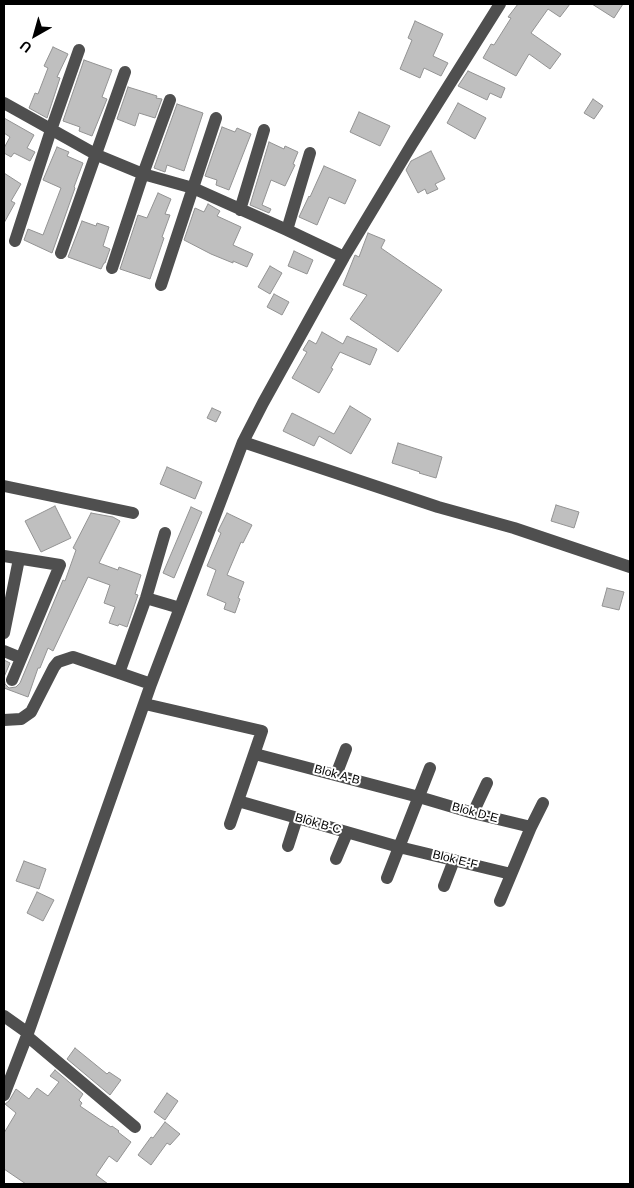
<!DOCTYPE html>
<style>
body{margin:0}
#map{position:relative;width:634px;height:1188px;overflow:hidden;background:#fff;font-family:Arial,sans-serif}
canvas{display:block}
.frame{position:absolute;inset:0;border:5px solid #000;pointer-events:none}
.north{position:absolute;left:10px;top:10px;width:50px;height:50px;-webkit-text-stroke:4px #fff;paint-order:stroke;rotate:218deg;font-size:14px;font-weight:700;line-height:20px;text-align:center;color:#000}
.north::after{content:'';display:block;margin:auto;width:18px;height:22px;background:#000;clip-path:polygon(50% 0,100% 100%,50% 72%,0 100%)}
</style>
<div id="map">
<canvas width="634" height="1188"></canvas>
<div class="frame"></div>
<div class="north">U</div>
</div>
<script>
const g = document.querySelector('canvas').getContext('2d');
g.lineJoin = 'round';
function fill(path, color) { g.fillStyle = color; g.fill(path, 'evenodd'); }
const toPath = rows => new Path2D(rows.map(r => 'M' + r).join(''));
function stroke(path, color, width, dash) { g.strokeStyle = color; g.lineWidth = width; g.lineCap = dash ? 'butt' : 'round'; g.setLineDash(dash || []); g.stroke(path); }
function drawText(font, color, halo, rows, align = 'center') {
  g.font = font + ' Arial,sans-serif'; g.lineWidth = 4; g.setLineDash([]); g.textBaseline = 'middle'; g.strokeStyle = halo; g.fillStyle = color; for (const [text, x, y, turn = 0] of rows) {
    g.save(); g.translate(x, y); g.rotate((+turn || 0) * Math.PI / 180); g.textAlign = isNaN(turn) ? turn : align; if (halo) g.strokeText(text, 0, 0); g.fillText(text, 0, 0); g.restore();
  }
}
const building = toPath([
 [518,4,570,4,560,17,548,9,531,33,561,54,550,69,529,54,516,76,483,58,491,44,494,45,511,18,508,17,518,4],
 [592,4,623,4,614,18,592,4],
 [415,21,443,34,433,56,448,63,441,76,424,68,420,78,400,69,412,40,408,38,415,21],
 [53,47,68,54,57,77,60,78,47,118,29,108,35,93,38,94,48,68,44,66,53,47],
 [84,60,112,70,102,97,107,99,92,136,79,131,80,127,63,121,84,60],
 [468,71,505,88,501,98,490,93,487,100,458,86,468,71],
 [128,87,157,96,156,98,162,99,155,118,139,113,135,126,117,119,128,87],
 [593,99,603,106,594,119,584,113,593,99],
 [458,103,486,118,475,139,447,123,458,103],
 [177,104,203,113,184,171,167,165,165,172,154,168,177,104],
 [359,112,390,126,380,146,350,132,359,112],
 [4,118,34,135,27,148,35,152,30,161,14,153,11,157,4,153,4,148,10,137,4,133,4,118],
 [222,127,235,132,237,128,251,134,229,190,216,185,217,180,205,176,222,127],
 [269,142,284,149,285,146,298,152,293,164,295,165,285,186,271,180,262,205,271,209,269,213,250,205,269,142],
 [57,147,69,152,67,156,83,163,74,187,75,188,52,253,24,240,28,229,43,235,61,188,43,180,57,147],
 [431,151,445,179,435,184,438,189,427,194,425,189,418,193,406,170,411,161,431,151],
 [324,166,356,180,345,204,329,197,317,225,299,217,309,196,310,197,324,166],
 [4,173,21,184,11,201,15,203,4,223,4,173],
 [158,193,171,199,165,214,170,215,162,237,164,238,150,279,120,269,138,215,147,218,158,193],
 [208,204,220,211,217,216,241,227,233,245,253,254,247,267,233,261,233,263,211,254,184,240,195,208,204,212,208,204],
 [82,221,96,226,97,223,109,227,103,246,110,249,105,263,104,263,101,269,68,257,82,221],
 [368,233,385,240,381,248,442,290,398,352,350,319,367,295,343,285,355,255,359,257,368,233],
 [294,251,313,260,307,274,288,266,294,251],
 [270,266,282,273,270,294,258,287,270,266],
 [274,294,289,302,282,315,267,307,274,294],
 [322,332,343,344,347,336,377,349,370,365,340,352,331,368,333,369,319,393,292,378,307,352,303,350,309,340,316,344,322,332],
 [350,406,371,419,351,454,319,436,314,446,283,431,292,413,334,434,350,406],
 [212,408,221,412,216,422,207,418,212,408],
 [398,443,442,457,436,478,419,473,420,472,392,463,398,443],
 [167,467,202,482,195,499,160,484,167,467],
 [556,505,579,512,574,528,551,521,556,505],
 [55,506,71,538,41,552,25,521,55,506],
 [191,507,202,512,174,578,163,573,191,507],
 [91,513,113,517,120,521,99,563,118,570,119,567,141,575,135,594,138,595,127,627,119,624,118,626,109,623,115,607,104,603,110,585,88,577,53,651,48,648,40,668,38,668,28,697,4,688,4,660,10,663,4,677,5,684,9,688,16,687,20,683,63,580,65,581,76,550,73,548,91,513],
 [227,513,252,525,243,543,241,542,227,575,244,582,238,598,240,599,235,613,224,609,226,603,207,595,216,570,207,566,221,533,218,531,227,513],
 [607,588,624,592,619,610,602,606,607,588],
 [24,861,46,869,39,889,16,881,24,861],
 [37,892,54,900,43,921,27,913,37,892],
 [75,1048,107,1074,109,1072,121,1080,110,1095,67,1059,75,1048],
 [55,1070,83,1094,79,1100,82,1103,80,1106,111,1127,112,1126,119,1131,118,1132,131,1142,117,1162,109,1156,96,1175,108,1184,26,1184,4,1169,4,1133,16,1113,5,1104,9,1101,16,1089,29,1099,37,1088,48,1096,59,1082,50,1076,55,1070],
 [167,1093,178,1101,165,1120,154,1112,167,1093],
 [165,1122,180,1134,170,1145,167,1143,151,1165,138,1155,151,1137,153,1138,165,1122]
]);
fill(building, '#bfbfbf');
stroke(building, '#939393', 1);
stroke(toPath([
 [4,103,97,155,143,174,193,188,287,230,344,257],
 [240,210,264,130],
 [287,230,310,153],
 [15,241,51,130,79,50],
 [61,253,125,72],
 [112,268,143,174,170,100],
 [161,285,216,118],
 [243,442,438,507,514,528,630,567],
 [4,486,133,513],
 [4,556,60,565,12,680],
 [146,598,180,608],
 [4,633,19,559],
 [4,651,21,658],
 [119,673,146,598,165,533],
 [145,704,262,731,230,824],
 [4,720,21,719,31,712,54,667,58,662,73,657,151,684],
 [255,754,419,797,473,813,531,827],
 [336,775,346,749],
 [238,801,399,847,511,874],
 [473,813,487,783],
 [288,846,297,818],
 [336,859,347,833],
 [387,878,430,768],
 [444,886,454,860],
 [500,901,531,827,543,803],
 [4,1016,28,1033],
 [27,1036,135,1127],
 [4,1095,28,1033,151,684,243,442,263,403,344,257,412,144,500,4]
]), '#4f4f4f', 12);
drawText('12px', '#000', '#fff', [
 ["Blok A-B",337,775,15],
 ["Blok D-E",475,813,15],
 ["Blok B-C",318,824,16],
 ["Blok E-F",455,860,14]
]);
</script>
